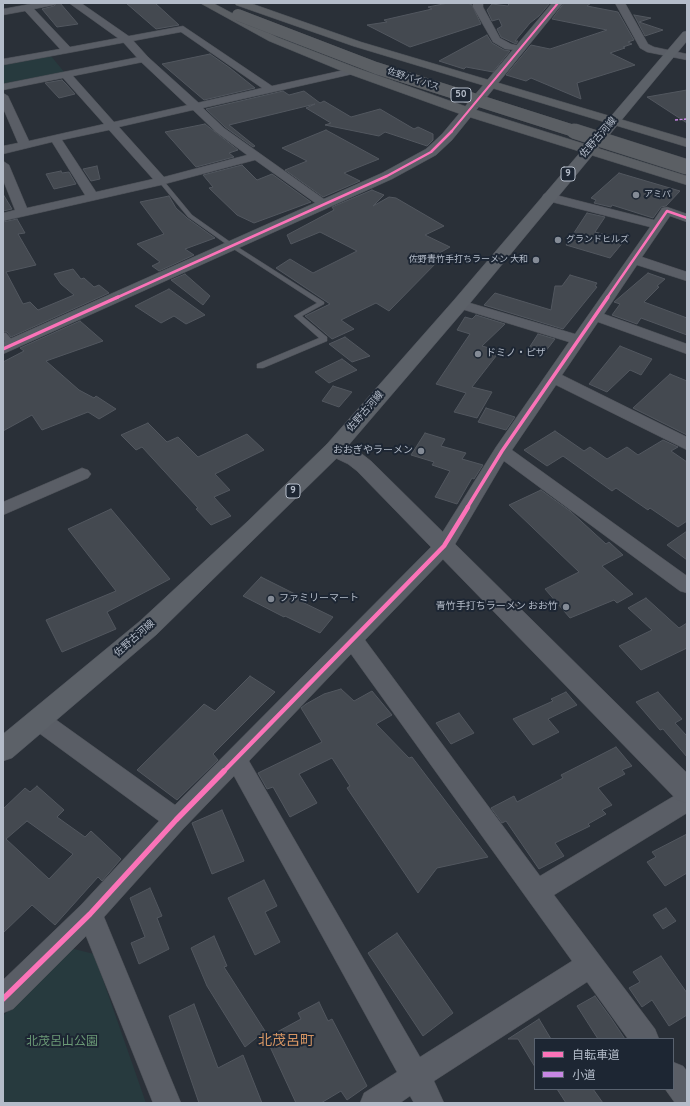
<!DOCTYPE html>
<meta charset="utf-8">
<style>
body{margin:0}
#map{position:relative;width:690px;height:1106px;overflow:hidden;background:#2a3038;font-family:Overpass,"Noto Sans JP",sans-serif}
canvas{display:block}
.frame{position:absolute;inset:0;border:4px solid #b4bcc9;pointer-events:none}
.legend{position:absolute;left:534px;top:1038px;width:140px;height:52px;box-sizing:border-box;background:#1d2633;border:1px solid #59626f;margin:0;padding:5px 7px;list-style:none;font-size:12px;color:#b4bcc9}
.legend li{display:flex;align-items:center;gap:8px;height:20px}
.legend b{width:20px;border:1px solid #59626f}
</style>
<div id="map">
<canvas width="690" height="1106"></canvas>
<div class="frame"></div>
<ul class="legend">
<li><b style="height:5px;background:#fb73b8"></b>自転車道</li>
<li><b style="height:5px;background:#c787e3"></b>小道</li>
</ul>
</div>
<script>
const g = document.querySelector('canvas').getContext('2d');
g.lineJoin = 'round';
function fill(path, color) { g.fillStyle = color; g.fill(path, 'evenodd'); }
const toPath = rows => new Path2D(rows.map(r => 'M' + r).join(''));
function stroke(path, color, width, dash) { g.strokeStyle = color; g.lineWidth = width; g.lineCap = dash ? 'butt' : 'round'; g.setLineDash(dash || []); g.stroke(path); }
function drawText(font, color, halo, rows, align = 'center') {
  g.font = font + ' Overpass,"Noto Sans JP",sans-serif'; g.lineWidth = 4; g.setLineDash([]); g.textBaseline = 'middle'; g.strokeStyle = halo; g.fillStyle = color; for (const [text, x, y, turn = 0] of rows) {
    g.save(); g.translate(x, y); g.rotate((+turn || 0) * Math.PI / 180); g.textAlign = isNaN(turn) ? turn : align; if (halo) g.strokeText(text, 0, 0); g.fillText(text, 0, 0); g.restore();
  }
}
fill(toPath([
 [51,56,65,73,3,86,3,65],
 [70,948,94,954,146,1103,3,1103,3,1016]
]), '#273a3e');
const building = toPath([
 [57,3,60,3,78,24,57,27,42,9,54,6,57,3],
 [126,3,155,3,179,25,156,29,126,3],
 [448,3,468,3,472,5,481,24,410,47,367,25,387,22,384,20,432,9,428,7,448,3],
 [509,3,550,3,539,16,530,23,515,41,518,41,516,44,501,37,497,29,502,26,499,19,492,21,487,10,492,4,508,6,509,3],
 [564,3,591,3,587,6,618,12,634,40,628,42,632,44,623,47,625,48,610,53,635,65,577,83,581,99,531,78,526,81,506,75,531,45,550,49,607,30,552,19,564,3],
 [634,15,651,18,639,22,663,30,645,36,634,15],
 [487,35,492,43,504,50,510,51,493,72,466,67,464,69,439,61,487,35],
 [210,54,230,68,255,88,204,100,162,64,210,54],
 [62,80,66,84,75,94,59,98,45,83,62,80],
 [687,90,687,123,647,97,687,90],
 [283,91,289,95,304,91,320,103,324,101,351,117,380,109,414,129,418,127,433,134,433,140,427,146,385,132,379,136,325,125,331,123,306,108,315,104,229,125,255,146,253,147,225,127,206,109,283,91],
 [205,124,238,150,229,153,234,157,196,167,165,132,205,124],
 [326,130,379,159,344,173,360,181,323,197,285,170,307,161,282,148,326,130],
 [242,165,257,180,272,174,311,202,254,223,237,215,209,188,213,187,203,175,242,165],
 [97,166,100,179,91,181,83,169,97,166],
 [61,171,62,173,69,172,76,184,54,189,46,174,61,171],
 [619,173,680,191,666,206,661,207,653,218,612,205,611,207,594,203,596,200,591,198,619,173],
 [372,190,384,195,373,206,389,197,396,198,444,226,425,235,450,247,436,255,442,257,389,311,376,303,341,320,354,329,332,339,305,316,330,304,276,268,290,259,313,273,357,251,320,232,291,244,287,235,334,210,332,207,372,190],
 [3,194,12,209,3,211,3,194],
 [169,196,176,208,187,218,215,238,185,249,194,255,159,271,152,266,160,262,137,244,164,234,140,202,169,196],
 [587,213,605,217,595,232,625,240,610,258,566,245,587,213],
 [17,219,25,233,18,234,36,265,6,272,23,304,30,302,38,310,74,295,61,284,54,274,73,269,81,279,84,278,94,287,99,285,109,293,11,337,7,332,3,332,3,222,17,219],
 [648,273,665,279,657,286,659,287,644,302,687,318,687,335,641,318,637,324,612,315,620,304,614,302,648,273],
 [185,274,210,296,203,305,171,280,185,274],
 [570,275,597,283,595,286,597,287,563,329,484,305,495,293,551,310,555,286,562,286,570,275],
 [169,289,205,315,186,324,174,316,161,323,135,306,169,289],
 [476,315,505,324,482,346,500,351,472,387,492,392,477,418,454,412,466,393,436,384,470,334,457,330,465,317,472,319,476,315],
 [80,321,103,341,46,361,79,390,94,398,96,396,116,409,99,419,88,412,42,430,32,415,3,431,3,362,24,351,20,348,80,321],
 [538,334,555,339,545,352,529,348,538,334],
 [345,337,370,356,352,362,329,344,345,337],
 [620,346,652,359,641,375,630,370,607,392,589,384,620,346],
 [342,359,357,370,329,383,315,372,342,359],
 [670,374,687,381,687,435,633,408,670,374],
 [333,386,352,392,339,407,322,401,333,386],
 [486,408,515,417,506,430,478,422,486,408],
 [148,423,167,442,178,437,198,457,247,434,264,450,215,474,230,490,214,497,231,516,211,525,196,509,198,508,142,447,136,450,121,435,148,423],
 [555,431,584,451,590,447,607,459,627,447,638,455,663,440,678,447,671,451,687,462,687,521,678,527,650,508,648,510,616,488,612,491,563,456,547,466,524,450,555,431],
 [425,433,445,439,441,446,466,453,462,459,483,465,474,479,472,478,457,504,435,497,450,471,432,465,434,462,411,455,425,433],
 [541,490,570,511,606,544,609,542,623,555,602,566,633,594,617,603,614,600,570,618,545,589,579,572,509,505,541,490],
 [111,509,170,579,107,612,116,629,62,652,46,620,116,591,68,529,111,509],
 [687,531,687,560,667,545,687,531],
 [261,577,301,597,298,600,333,617,320,633,285,616,284,617,243,596,261,577],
 [646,598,679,628,687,623,687,648,641,670,619,646,652,630,628,608,646,598],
 [250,676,275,692,213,754,218,760,177,800,137,770,204,704,215,711,250,676],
 [341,689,354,701,372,691,392,715,376,724,409,758,412,757,488,857,437,868,418,893,347,788,350,786,332,758,299,774,317,803,290,817,273,787,267,789,258,773,322,742,301,708,306,704,324,694,341,689],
 [566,692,577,705,548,719,559,732,533,745,513,719,553,701,551,699,566,692],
 [658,692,682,719,675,723,687,736,687,757,663,729,660,730,636,702,658,692],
 [459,713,474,733,451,744,436,723,459,713],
 [616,747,632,766,622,770,625,774,598,788,612,805,602,810,606,814,588,824,590,826,555,843,564,856,539,869,506,821,502,823,491,808,514,796,517,802,563,778,561,775,616,747],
 [37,786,64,810,57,817,85,837,91,831,121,859,102,881,98,877,55,925,32,905,3,933,3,809,25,788,30,792,37,786],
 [27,821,73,854,49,879,6,839,27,821],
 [222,810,244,861,212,874,192,823,222,810],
 [687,834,687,873,665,886,647,862,656,857,652,852,687,834],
 [264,880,277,906,265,912,280,942,255,955,228,898,264,880],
 [150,888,162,916,157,918,169,949,139,964,131,943,145,937,130,898,150,888],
 [666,908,676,921,663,929,653,915,666,908],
 [397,933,453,1013,423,1036,368,953,397,933],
 [214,936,227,966,224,967,265,1031,245,1047,207,986,191,948,214,936],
 [661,956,687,993,687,1015,669,1026,652,1000,642,1007,629,988,640,982,633,972,661,956],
 [595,996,611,1018,625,1039,598,1039,577,1006,595,996],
 [319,1002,328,1021,332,1019,367,1086,347,1100,341,1091,321,1103,296,1103,266,1038,301,1019,298,1013,319,1002],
 [194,1004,218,1068,243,1055,262,1103,199,1103,169,1016,194,1004],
 [539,1019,551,1039,535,1039,535,1067,518,1039,508,1039,539,1019],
 [557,1089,593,1089,603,1103,566,1103,557,1089]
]);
fill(building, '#444950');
stroke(building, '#52575f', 1);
const service = toPath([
 [159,180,163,180,192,215,233,244,324,302,324,304,302,316,327,337,327,341,263,368,257,368,257,364,319,338,294,316,317,303,229,246,188,217,159,182,159,180],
 [3,333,6,333,15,343,15,347,9,347,3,339,3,333]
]);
const minor = toPath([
 [36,3,56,3,54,5,34,9,70,47,183,26,272,86,353,68,357,69,358,71,357,73,203,108,224,128,331,204,325,208,321,207,255,160,161,185,3,221,3,213,15,210,3,180,3,161,9,165,27,208,85,195,52,142,3,154,3,146,18,143,3,108,3,93,8,96,29,141,104,124,63,78,3,90,3,84,144,56,148,57,149,59,148,61,73,76,114,122,262,88,181,32,3,65,3,59,60,49,25,11,3,15,3,9,36,3],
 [193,110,216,132,247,155,164,177,119,127,193,110],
 [109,130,153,179,96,192,62,140,109,130],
 [473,3,483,3,483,7,500,38,511,44,524,47,525,49,524,51,505,49,493,42,473,7,473,3],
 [548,193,654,220,662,208,667,207,687,214,687,222,670,216,642,257,687,272,687,281,637,265,604,314,687,344,687,354,598,322,562,375,687,437,687,450,556,385,512,450,687,576,687,593,680,591,504,461,451,551,365,640,540,876,679,793,687,789,687,813,554,895,655,1029,659,1039,628,1039,587,982,434,1081,444,1103,414,1103,410,1096,400,1103,360,1103,364,1093,397,1072,234,776,184,828,104,917,181,1103,153,1103,86,936,13,1009,3,1013,3,980,81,905,159,821,32,728,29,721,32,714,40,712,48,714,175,805,437,541,496,447,569,342,455,307,453,304,455,301,460,300,575,334,650,227,544,200,542,197,544,194,548,193],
 [351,654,572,961,420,1057,249,761,351,654],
 [82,468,88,470,91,474,88,478,3,515,3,502,82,468],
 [673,1062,683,1066,687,1071,687,1103,675,1103,665,1089,673,1089,673,1062]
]);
const tertiary = toPath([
 [69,3,81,3,130,37,148,57,200,104,202,107,200,110,192,110,140,61,122,41,69,3],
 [552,3,563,3,452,140,436,155,392,179,3,354,3,342,382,173,426,149,442,134,552,3],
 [615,3,625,3,648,44,654,47,687,54,687,60,647,52,640,48,615,3],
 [334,442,362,454,371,461,687,773,687,803,677,800,357,471,348,464,327,454,324,449,327,444,334,442]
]);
const primary = toPath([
 [687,31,687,41,466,308,341,454,156,635,12,758,3,761,3,734,140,621,248,521,327,444,454,300,683,32,687,31]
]);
const trunk = toPath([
 [200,3,213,3,277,37,357,68,473,109,687,176,687,185,463,115,349,74,269,41,200,3],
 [235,3,250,3,361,42,687,139,687,147,353,46,236,5,235,3]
]);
stroke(service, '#484c53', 1);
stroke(minor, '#484c53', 1);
stroke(tertiary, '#484c53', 1);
stroke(primary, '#484c55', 1);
stroke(trunk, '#474c53', 1);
fill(service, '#5a5e66');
fill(minor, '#5a5e66');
fill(tertiary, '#5a5e66');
fill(primary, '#5c6168');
fill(trunk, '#5b5f64');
const trunkBridgeFar1 = toPath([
 [238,15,376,68,577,132]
]);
const trunkBridge = toPath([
 [574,131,687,167]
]);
stroke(trunkBridgeFar1, '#474c53', 12, []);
stroke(trunkBridge, '#474c53', 16, []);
stroke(trunkBridgeFar1, '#5b5f64', 12);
stroke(trunkBridge, '#5b5f64', 15);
stroke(toPath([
 [675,120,687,119]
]), '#c787e3', 1.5, [3, 1.5]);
stroke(toPath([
 [451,132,558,3]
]), '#fb73b8', 2);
stroke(toPath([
 [116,298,387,176,431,152,452,131],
 [607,298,667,211,687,218]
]), '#fb73b8', 2.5);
stroke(toPath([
 [3,349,118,297],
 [467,508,502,451,608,297]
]), '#fb73b8', 3.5);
stroke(toPath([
 [223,772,444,546,468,507]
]), '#fb73b8', 4.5);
stroke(toPath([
 [3,999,90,914,176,820,224,771]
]), '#fb73b8', 5.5);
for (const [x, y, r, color] of [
 [636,195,4,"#848b96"],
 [558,240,4,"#848b96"],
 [536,260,4,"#848b96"],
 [478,354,4,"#848b96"],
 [421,451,4,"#848b96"],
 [271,599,4,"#848b96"],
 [566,607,4,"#848b96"]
]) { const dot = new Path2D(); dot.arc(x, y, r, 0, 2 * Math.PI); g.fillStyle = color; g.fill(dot); stroke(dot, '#1d2633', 1.5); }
drawText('9px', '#b4bcc9', '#1d2633', [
 ["佐野バイパス",413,80,18]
]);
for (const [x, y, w] of [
 [461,95,20],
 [568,174,14],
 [293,491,14]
]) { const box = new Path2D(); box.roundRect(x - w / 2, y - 7, w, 14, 3); g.fillStyle = '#1d2633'; g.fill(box); stroke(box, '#b4bcc9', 1); }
drawText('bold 9px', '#b4bcc9', null, [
 ["50",461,95],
 ["9",568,174],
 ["9",293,491]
]);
drawText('9px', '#b4bcc9', '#1d2633', [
 ["アミパ",644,195],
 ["グランドヒルズ",566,240],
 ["佐野青竹手打ちラーメン 大和",528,260,"right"]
], 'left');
drawText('10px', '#b4bcc9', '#1d2633', [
 ["佐野古河線",599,138,-49],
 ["佐野古河線",366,412,-49],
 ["佐野古河線",135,639,-41]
]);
drawText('10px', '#b4bcc9', '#1d2633', [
 ["ドミノ・ピザ",486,354],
 ["おおぎやラーメン",413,451,"right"],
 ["ファミリーマート",279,599],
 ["青竹手打ちラーメン おお竹",558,607,"right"]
], 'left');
drawText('12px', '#6b9a76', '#1d2633', [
 ["北茂呂山公園",62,1043]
]);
drawText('14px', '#d59563', '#1d2633', [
 ["北茂呂町",286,1042]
]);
</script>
